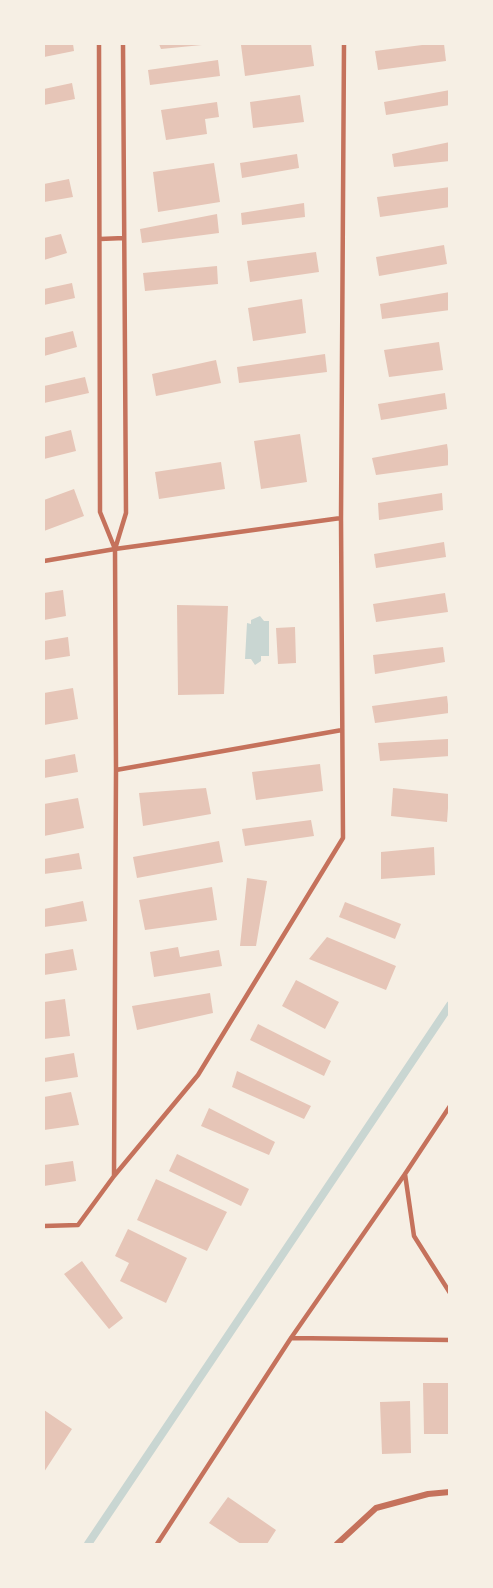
<!DOCTYPE html>
<style>
body{margin:0}
#map{position:relative;width:493px;height:1588px;overflow:hidden;background:#f6efe4;font-family:"Fira Sans Condensed",sans-serif}
canvas{display:block}
.frame{position:absolute;inset:0;border:45px solid #f6efe4;pointer-events:none}
</style>
<div id="map">
<canvas width="493" height="1588"></canvas>
<div class="frame"></div>
</div>
<script>
const g = document.querySelector('canvas').getContext('2d');
g.lineJoin = 'round';
function fill(path, color) { g.fillStyle = color; g.fill(path, 'evenodd'); }
const toPath = rows => new Path2D(rows.map(r => 'M' + r).join(''));
function stroke(path, color, width, dash) { g.strokeStyle = color; g.lineWidth = width; g.lineCap = dash ? 'butt' : 'round'; g.setLineDash(dash || []); g.stroke(path); }
fill(toPath([
 [260,616,264,621,269,621,269,656,261,656,261,661,255,665,251,659,245,659,247,623,251,624,251,620]
]), '#c9d6d2');
stroke(toPath([
 [88,1544,450,1005]
]), '#c9d6d2', 8);
fill(toPath([
 [44,44,73,44,74,51,44,57],
 [159,44,202,44,202,45,161,49],
 [248,44,311,44,314,66,245,76,241,45],
 [430,44,444,44,446,61,378,70,375,51],
 [218,60,220,76,150,85,148,70],
 [72,83,75,99,44,105,44,89],
 [450,90,450,105,386,115,384,102],
 [300,95,304,122,253,128,250,102],
 [217,102,219,117,205,119,207,134,166,140,161,110],
 [450,142,450,161,394,167,392,154],
 [297,154,299,168,242,178,240,163],
 [214,163,220,202,158,212,153,172],
 [69,179,73,197,44,202,44,184],
 [450,187,450,207,380,217,377,197],
 [304,203,305,217,242,225,241,213],
 [217,214,219,233,142,243,140,229],
 [61,234,67,253,44,260,44,238],
 [444,245,447,264,379,276,376,257],
 [316,252,319,272,250,282,247,261],
 [217,266,218,284,145,291,143,273],
 [72,283,75,298,44,305,44,289],
 [450,292,450,310,382,319,380,304],
 [302,299,306,333,253,341,248,308],
 [73,331,77,347,44,356,44,338],
 [439,342,443,370,389,377,384,350],
 [325,354,327,372,239,383,237,367],
 [216,360,221,383,156,396,152,374],
 [85,377,89,393,44,403,44,386],
 [445,393,447,409,381,420,378,404],
 [71,430,76,451,44,459,44,437],
 [300,434,307,482,261,489,254,441],
 [447,444,450,465,376,475,372,458],
 [221,462,225,489,159,499,155,472],
 [74,489,84,516,44,531,44,500],
 [442,493,443,510,379,520,378,503],
 [444,542,446,557,376,568,374,554],
 [63,590,66,616,44,620,44,593],
 [445,593,448,612,376,622,373,604],
 [177,605,228,606,224,694,178,695],
 [295,627,296,663,278,664,276,628],
 [68,637,70,656,44,660,44,641],
 [443,647,445,662,375,674,373,655],
 [73,688,78,719,44,725,44,693],
 [447,696,449,713,375,723,372,706],
 [448,739,450,756,380,761,378,743],
 [75,754,78,772,44,778,44,760],
 [320,764,323,791,256,800,252,772],
 [206,788,211,814,143,826,139,793],
 [393,788,449,794,447,822,391,816],
 [78,798,84,828,44,836,44,804],
 [311,820,314,836,245,846,242,829],
 [219,841,223,862,137,878,133,857],
 [434,847,435,875,381,879,381,852],
 [79,853,82,869,44,874,44,859],
 [247,878,267,881,256,946,240,946],
 [212,887,217,920,145,930,139,900],
 [83,901,87,921,44,927,44,909],
 [345,902,401,924,395,939,339,917],
 [327,937,396,966,386,990,309,959],
 [178,947,180,957,219,950,222,966,154,977,150,952],
 [73,949,77,970,44,975,44,954],
 [296,980,339,1002,325,1029,282,1006],
 [210,993,213,1013,137,1030,132,1006],
 [65,999,70,1036,44,1039,44,1002],
 [258,1024,331,1061,324,1076,250,1040],
 [74,1053,78,1077,44,1082,44,1058],
 [237,1071,311,1106,304,1119,232,1087],
 [71,1092,79,1125,44,1130,44,1097],
 [209,1108,275,1142,269,1155,201,1126],
 [177,1154,249,1189,241,1206,169,1171],
 [73,1161,76,1181,44,1186,44,1165],
 [156,1179,227,1212,207,1251,137,1220],
 [128,1229,187,1258,166,1303,120,1281,129,1263,115,1256],
 [82,1261,123,1318,109,1329,64,1274],
 [423,1383,450,1383,450,1434,424,1434],
 [410,1401,411,1453,382,1454,380,1402],
 [44,1410,72,1429,44,1472],
 [228,1497,276,1530,267,1544,241,1544,209,1523]
]), '#e6c5b7');
stroke(toPath([
 [99,44,100,512,115,549,126,513,123,44],
 [100,239,124,238],
 [44,561,115,549,341,518],
 [116,770,342,730],
 [405,1174,414,1236,450,1293],
 [114,1176,116,770,115,549],
 [44,1226,78,1225,114,1176,198,1075,343,838,341,518,344,44],
 [291,1338,450,1340],
 [157,1544,291,1338,405,1174,450,1106]
]), '#c5725c', 4.5);
stroke(toPath([
 [337,1544,376,1508,428,1494,450,1492]
]), '#c5725c', 6);
</script>
